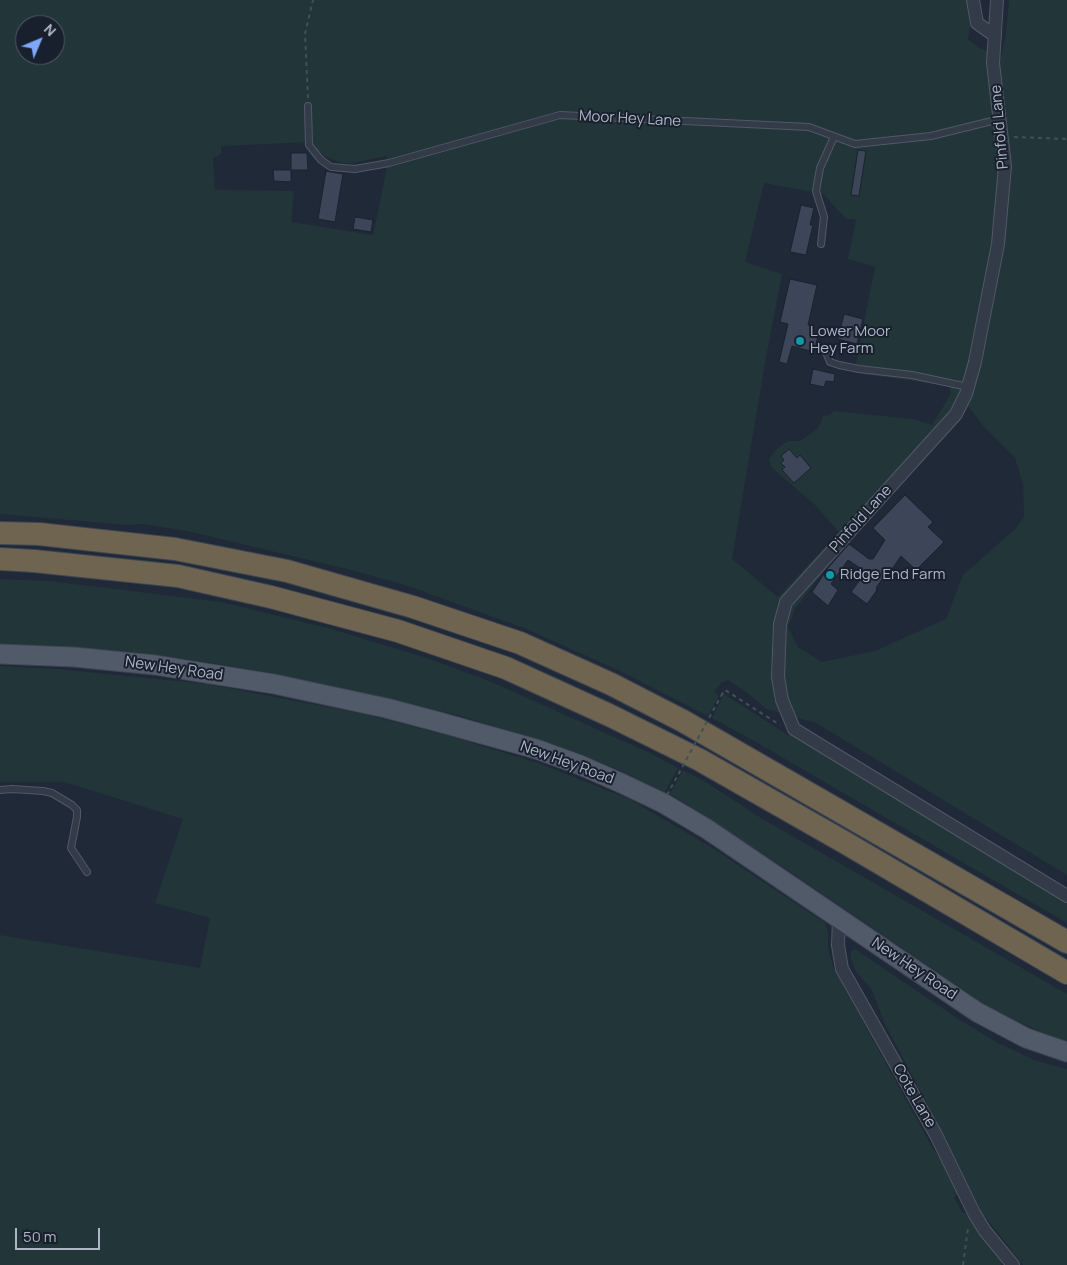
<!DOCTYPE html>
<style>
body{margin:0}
#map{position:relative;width:1067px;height:1265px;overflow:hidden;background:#202938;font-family:Manrope,sans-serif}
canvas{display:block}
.north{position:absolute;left:15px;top:15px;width:50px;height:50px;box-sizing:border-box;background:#19202d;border:1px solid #555c6a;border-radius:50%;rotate:45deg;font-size:14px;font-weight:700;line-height:20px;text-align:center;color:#aeb5c5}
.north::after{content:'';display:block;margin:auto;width:18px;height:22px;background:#7fa7f9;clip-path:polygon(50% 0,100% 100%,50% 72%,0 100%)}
.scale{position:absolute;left:15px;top:1228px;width:85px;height:22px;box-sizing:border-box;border:2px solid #aeb5c5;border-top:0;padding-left:6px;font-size:15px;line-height:18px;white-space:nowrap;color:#aeb5c5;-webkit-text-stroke:4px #19202d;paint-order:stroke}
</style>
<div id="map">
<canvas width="1067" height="1265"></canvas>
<div class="north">N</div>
<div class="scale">50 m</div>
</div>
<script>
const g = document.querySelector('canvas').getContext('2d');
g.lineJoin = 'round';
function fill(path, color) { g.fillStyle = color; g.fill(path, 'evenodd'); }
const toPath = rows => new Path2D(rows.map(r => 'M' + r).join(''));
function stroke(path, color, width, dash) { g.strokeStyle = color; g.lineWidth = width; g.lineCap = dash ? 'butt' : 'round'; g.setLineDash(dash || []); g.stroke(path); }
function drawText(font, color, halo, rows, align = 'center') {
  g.font = font + ' Manrope,sans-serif'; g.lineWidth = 4; g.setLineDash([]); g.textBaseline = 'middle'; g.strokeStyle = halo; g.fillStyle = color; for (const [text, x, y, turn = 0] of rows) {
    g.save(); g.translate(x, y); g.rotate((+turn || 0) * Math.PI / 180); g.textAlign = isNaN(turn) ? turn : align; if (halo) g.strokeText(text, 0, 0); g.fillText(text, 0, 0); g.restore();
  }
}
fill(toPath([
 [0,0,968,0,971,23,968,39,979,48,1001,56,1006,34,1009,0,1067,0,1067,875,816,723,767,709,743,690,728,680,721,683,714,692,719,696,708,716,622,672,529,630,408,586,347,569,187,531,143,524,128,525,0,514],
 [25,25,55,25,55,55,25,55],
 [312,142,324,156,342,163,353,163,387,156,386,172,373,235,291,222,294,191,215,190,213,158,221,154,221,146],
 [764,183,823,194,846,219,856,219,848,259,875,267,856,363,856,373,949,386,951,394,932,425,913,419,834,411,829,415,823,416,822,421,817,429,800,441,788,441,778,448,769,459,771,467,815,505,839,532,778,597,732,559,765,363,782,274,745,262],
 [968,406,984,427,1015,458,1023,484,1024,517,1015,529,963,575,946,619,875,651,822,662,798,647,788,627,795,609,836,555,960,421],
 [0,579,50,581,221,602,328,628,427,658,489,681,648,752,678,768,665,792,617,769,580,754,465,717,396,700,271,673,192,660,65,646,0,644],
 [0,666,58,669,207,684,364,714,453,737,541,764,629,799,711,847,825,923,828,931,828,949,834,969,932,1147,951,1176,958,1193,954,1198,963,1213,966,1213,1003,1261,1001,1265,0,1265,0,935,200,968,210,918,155,903,183,819,64,782,0,782],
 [724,694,788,735,796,734,1067,902,1067,923,754,741,712,718],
 [683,770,709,784,761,818,1067,994,1067,1042,1015,1021,989,1007,783,867,670,794],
 [855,949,960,1020,998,1043,1037,1061,1067,1069,1067,1265,1023,1265,981,1211,943,1134,885,1024,872,990,855,970,851,959,851,951]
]), '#223539');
const building = toPath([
 [858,150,866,151,859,196,851,195,858,150],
 [291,153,307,153,308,170,291,170,291,153],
 [273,170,291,170,291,182,274,181,273,170],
 [326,171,343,174,335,222,318,219,326,171],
 [801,205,814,208,810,225,813,225,806,255,790,252,801,205],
 [355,217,373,220,371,232,353,229,355,217],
 [790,279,817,285,808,325,814,326,812,334,818,336,814,352,792,346,787,364,779,362,788,324,780,322,790,279],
 [844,314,863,319,857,344,838,339,844,314],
 [813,369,835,374,834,382,826,381,824,387,810,384,813,369],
 [789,449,797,458,800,455,811,468,794,483,782,470,785,467,781,463,784,460,781,456,789,449],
 [905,495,933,522,928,527,944,542,916,570,901,556,886,578,883,578,876,588,877,590,867,604,851,592,866,572,848,560,831,584,838,590,828,606,812,592,828,568,849,544,869,559,873,559,885,540,873,528,905,495]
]);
fill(building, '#3c4658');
stroke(building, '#1b222f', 1);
const lane = toPath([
 [308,106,309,145,321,160,331,167,355,169,389,163,560,115,809,127,855,144,931,136,1000,119],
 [821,244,824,217,816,191,820,168,834,137],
 [826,352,830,362,839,365,859,369,912,375,968,387],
 [0,790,12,789,43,791,52,793,72,805,77,810,77,817,71,848,87,872]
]);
const street = toPath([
 [973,0,977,23,995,36],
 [997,0,993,63,1005,166,998,244,975,362,966,394,956,414,786,602,780,624,778,677,782,700,794,729,1067,896],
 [839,919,838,945,842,969,936,1135,974,1213,985,1231,1013,1265]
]);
const primary = toPath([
 [0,654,74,657,114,661,155,665,274,684,386,708,439,722,536,749,580,765,621,783,663,803,707,829,977,1012,1026,1038,1067,1052]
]);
const highway = toPath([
 [0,533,39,534,175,549,287,571,413,607,520,643,611,684,683,721,1067,942],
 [0,559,34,561,178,576,271,597,398,631,506,668,609,715,700,760,844,842,1067,973]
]);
stroke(lane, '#515866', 8);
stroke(street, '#515866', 14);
stroke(primary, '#3d4452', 21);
stroke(highway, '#3e4553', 24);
stroke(toPath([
 [308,98,305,34,313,0],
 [1014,137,1067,139],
 [721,696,725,690,780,725],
 [963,1265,968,1228]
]), '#3f5256', 2, [4, 4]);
stroke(lane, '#343b48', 6);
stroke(street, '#343b48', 12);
stroke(primary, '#515a69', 19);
stroke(highway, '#6e6450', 22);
stroke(toPath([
 [667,795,721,696]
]), '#3f5256', 2, [4, 4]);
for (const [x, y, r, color] of [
 [800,341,5,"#0f9aa8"],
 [830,575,5,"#0f9aa8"]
]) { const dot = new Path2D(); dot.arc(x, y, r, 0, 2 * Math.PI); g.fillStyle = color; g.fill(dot); stroke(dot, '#19202d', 2); }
drawText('15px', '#aeb5c5', '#19202d', [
 ["Moor Hey Lane",630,119,3],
 ["Pinfold Lane",1000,127,-95],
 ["Pinfold Lane",861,519,-48],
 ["New Hey Road",174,669,8],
 ["New Hey Road",567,763,20],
 ["New Hey Road",914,969,34],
 ["Cote Lane",914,1096,60]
]);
drawText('15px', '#aeb5c5', '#19202d', [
 ["Lower Moor",810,332],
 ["Hey Farm",810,349],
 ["Ridge End Farm",840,575]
], 'left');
</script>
